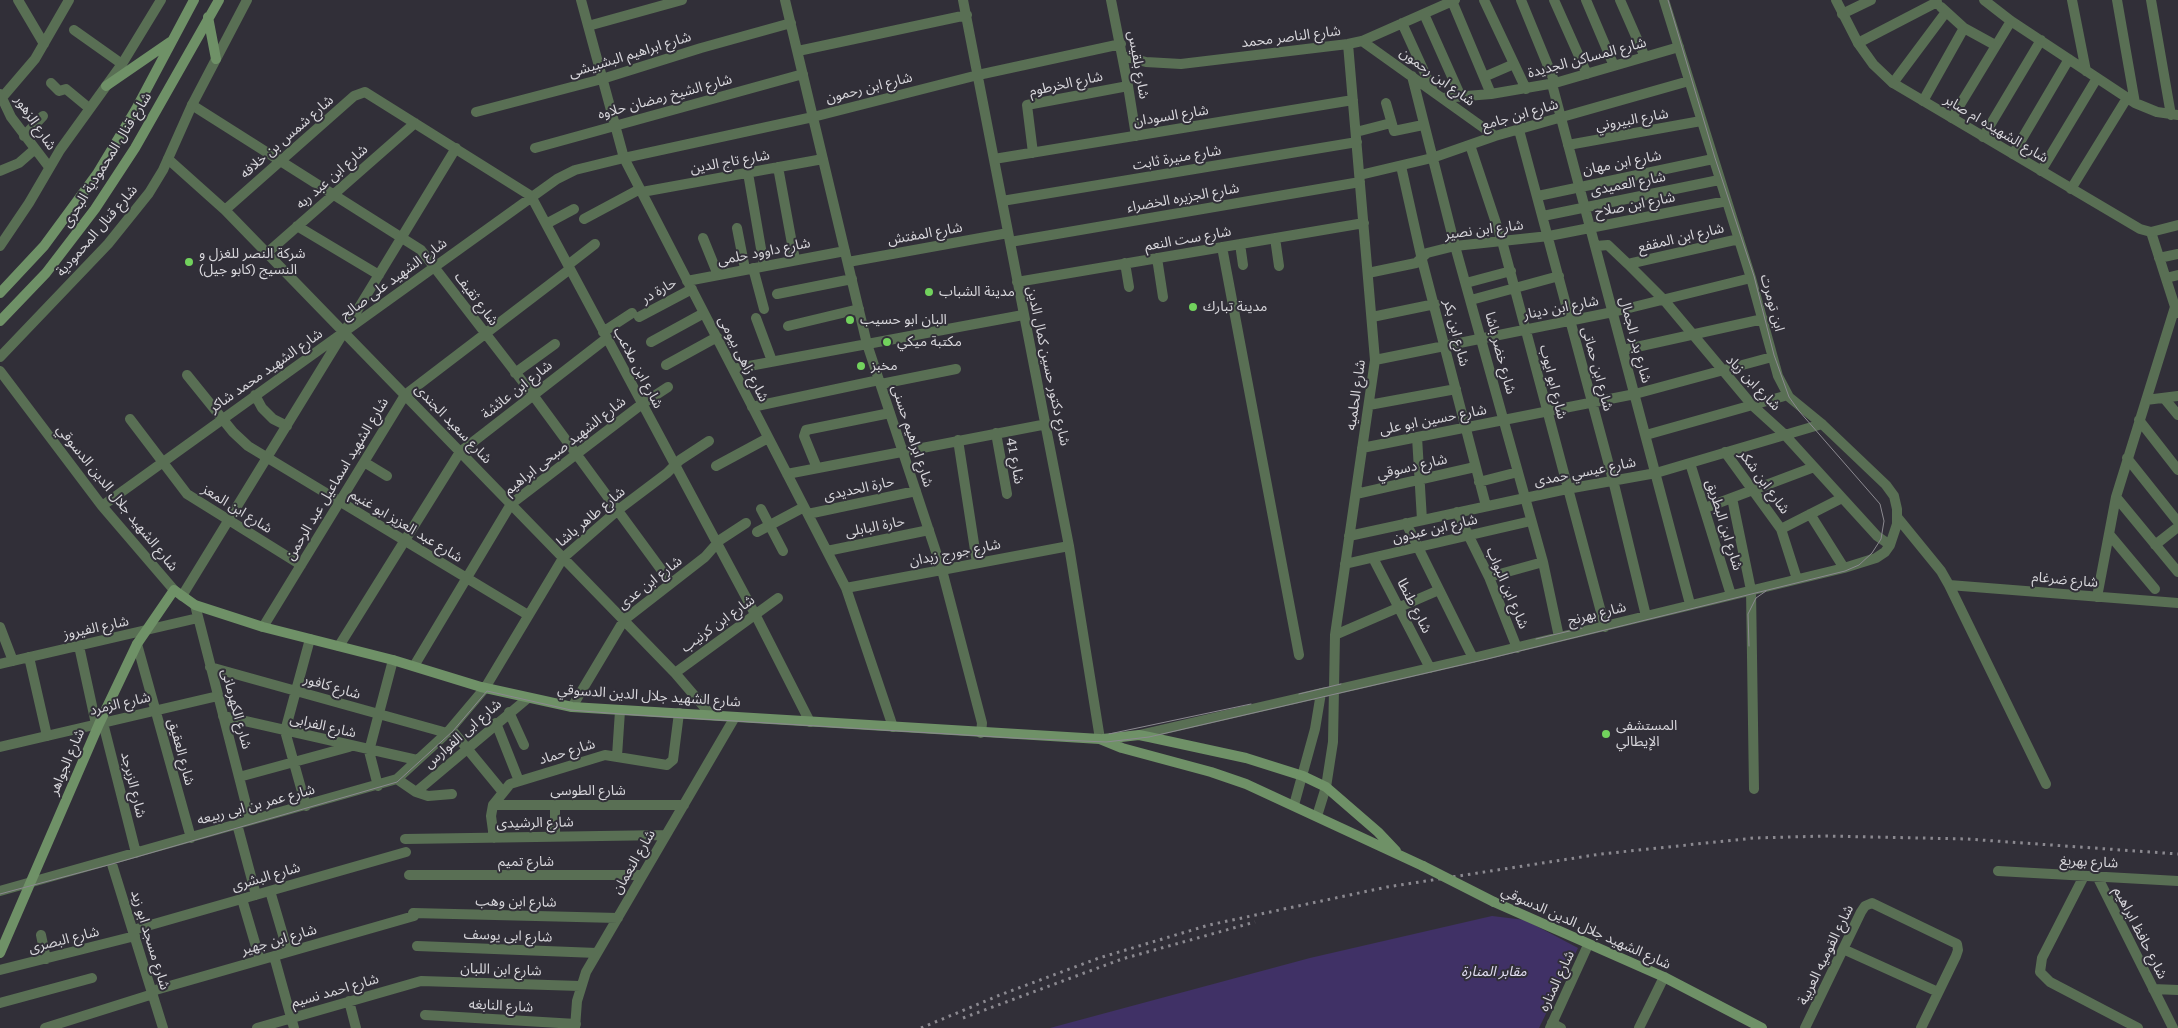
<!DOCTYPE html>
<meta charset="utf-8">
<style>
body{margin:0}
canvas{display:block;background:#312f38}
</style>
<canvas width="2178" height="1028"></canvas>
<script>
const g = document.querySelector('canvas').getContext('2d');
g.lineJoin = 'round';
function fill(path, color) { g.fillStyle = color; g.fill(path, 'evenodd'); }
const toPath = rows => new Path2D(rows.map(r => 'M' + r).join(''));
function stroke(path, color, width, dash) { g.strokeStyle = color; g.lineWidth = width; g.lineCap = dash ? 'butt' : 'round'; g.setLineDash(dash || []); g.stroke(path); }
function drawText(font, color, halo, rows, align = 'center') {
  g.font = font + ' "Roboto Serif","Noto Sans Arabic",serif'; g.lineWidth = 4; g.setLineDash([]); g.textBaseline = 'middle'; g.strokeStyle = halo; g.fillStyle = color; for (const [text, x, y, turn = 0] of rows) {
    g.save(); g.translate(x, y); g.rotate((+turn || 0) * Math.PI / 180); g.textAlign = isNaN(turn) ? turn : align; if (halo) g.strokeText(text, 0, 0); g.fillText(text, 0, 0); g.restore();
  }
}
fill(toPath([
 [1492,916,1525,920,1578,948,1539,1028,1050,1028,1310,958]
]), '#403166');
stroke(toPath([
 [18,0,44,44],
 [581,0,624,158,846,588,893,727],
 [785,0,867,344,942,570,982,723,981,733],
 [963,0,1069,546,1100,739],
 [1111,0,1128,86,1136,136],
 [1484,0,1526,89],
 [1521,0,1555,83],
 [1554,0,1587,74],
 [1586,0,1614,66],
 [1620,0,1645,57],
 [1984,0,2011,21,2135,103,2157,112,2178,115],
 [2072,0,2086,71],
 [2117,0,2135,103],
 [2151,0,2171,115],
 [1452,1,1491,94],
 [1941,7,1964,28,1995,45],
 [1424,14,1461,97],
 [1842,14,1871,0],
 [1402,23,1433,91],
 [588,26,682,0],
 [74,30,122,64],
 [1362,41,1495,136],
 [1858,43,1937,2],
 [798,51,967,15],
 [1123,56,1146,62,1181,64,1348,44,1362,41,1455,0],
 [1412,76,1455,246,1543,562,1559,637],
 [1484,77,1514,64],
 [51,83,59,91,66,89,89,108],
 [1893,83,1946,12],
 [1552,84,1690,604],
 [0,94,11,117,49,167],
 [1442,98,1491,94,1555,83,1679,47],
 [0,100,35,59,69,0],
 [1923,101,1964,28],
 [1386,103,1394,131,1423,125],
 [192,105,421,250,533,395,671,583],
 [476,112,602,79,701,48,791,23],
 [1952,118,2011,21],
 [1519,130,1613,480,1646,616],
 [1356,132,1391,123],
 [24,136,43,116],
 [1983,137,2041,40],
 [1470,145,1502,241,1605,627],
 [1568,145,1701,121],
 [535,148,803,74],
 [1033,153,1027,105,1128,86],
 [2013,154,2069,59],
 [168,159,225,210,675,673,711,715],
 [994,159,1353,100],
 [1401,166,1422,260,1486,506],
 [778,167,795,260],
 [0,171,19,163,35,149],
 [2041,171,2097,78],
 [748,173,764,266],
 [1360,175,1432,158,1495,136,1689,81],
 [2071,189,2127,98],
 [642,192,823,159],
 [1538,196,1713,159],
 [1002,201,1357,142],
 [225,210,354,96,365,92,531,196,755,614,810,722],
 [1543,216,1719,180],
 [584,219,640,189],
 [546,224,574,209],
 [297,226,379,275],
 [737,228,745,269],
 [2151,232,2177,313],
 [703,238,718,275],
 [1275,238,1279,266],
 [1010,242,1360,182],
 [1240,244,1243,265],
 [1596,246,1608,245,1628,264,1664,300,1752,405,1784,434,1877,536,1890,545],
 [1222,247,1299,655],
 [267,253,415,123],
 [1157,258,1163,297],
 [2159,258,2178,254],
 [848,262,1008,233],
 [1125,263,1129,287],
 [1628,264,1739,239],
 [568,265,595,244],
 [753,268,764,309],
 [1368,273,1416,263,1427,253,1455,246,1549,236,1727,201],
 [2166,278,2178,275],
 [687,281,845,251],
 [1017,282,1364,223],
 [1466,283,1511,271],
 [777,294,852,279],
 [1471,300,1559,276],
 [639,317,692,289],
 [1372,317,1435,304],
 [756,318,772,361],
 [788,326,859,309],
 [603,332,632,313],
 [651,342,704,313],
 [1623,350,1763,319],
 [1375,360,1613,312,1751,278],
 [666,365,717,337],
 [733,369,1023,315],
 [0,371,102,506,174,590],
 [515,373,555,344],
 [187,375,233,432,248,446,528,615],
 [881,384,956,369],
 [255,395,262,408,273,419,287,426],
 [2164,398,2178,415],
 [2146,400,2178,396],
 [1369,405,1456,389],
 [752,407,879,380],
 [130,419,187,494,301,565],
 [2139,420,2178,470],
 [996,433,1007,494],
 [1646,435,1788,395],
 [1417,437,1422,520],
 [958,440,977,563],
 [1362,448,1635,394,1772,357],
 [1725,452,1781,529,1797,579],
 [2127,458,2178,522],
 [364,462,387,476],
 [1690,463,1731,595],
 [716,466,768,438],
 [817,468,804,436,806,430,890,413],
 [787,474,1047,424],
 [1479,482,1518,472],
 [1356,494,1475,467],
 [2116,497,2178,572],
 [1732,498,1751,590,1754,789],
 [102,506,344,332,456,148],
 [1705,508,1814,467],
 [761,509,783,551],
 [1457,512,1489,577,1517,648],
 [808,514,916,491],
 [1810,514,1844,568],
 [1897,517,1941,571,1949,585,2046,784],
 [1406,523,1473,658],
 [1781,529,1842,498],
 [757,532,804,507],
 [2109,534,2155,589],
 [1349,536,1567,489,1656,473,1822,424],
 [2155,545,2178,527],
 [827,551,929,530],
 [1373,558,1430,668],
 [1345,564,1531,521],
 [1489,577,1543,562],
 [1949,585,2178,603],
 [846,588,1069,546],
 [182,596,344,332,557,179,575,170,624,158,813,117,978,75,1121,44],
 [2097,597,2116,497,2175,307],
 [195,605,250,820],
 [0,627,13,661],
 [263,627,405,395,570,269],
 [1335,635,1439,590],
 [137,644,191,838],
 [79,646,96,724],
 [339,646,460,452,607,338],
 [29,657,47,736],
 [0,664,198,618],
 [414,666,511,504,642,404,668,387],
 [210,667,447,733],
 [675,673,778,598],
 [572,707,624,620,705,557,720,540,746,523],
 [509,712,524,745],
 [223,716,417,760],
 [103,723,136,853],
 [496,723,519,781],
 [451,729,502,791],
 [1139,735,1473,658,1844,568,1876,558,1885,552,1890,545,1897,524,1897,509,1894,496,1886,485,1822,424,1789,397,1778,376,1751,278,1664,0],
 [0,747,218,696],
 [617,756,620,711],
 [239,777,349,747],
 [397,779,416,792,428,796,452,794],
 [378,786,369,751,393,660],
 [416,792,528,698],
 [493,805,684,805],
 [555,805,555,837],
 [1294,805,1315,729,1321,693],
 [306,806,285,731,310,639],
 [1317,816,1326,787,1333,742,1335,635,1375,360,1348,44],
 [237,824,256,895],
 [494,838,491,816,493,805,510,784,605,755,667,765,673,760,679,713],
 [405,839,666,835],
 [111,861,163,1028],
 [1998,871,2178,881],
 [409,875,642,875],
 [2084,876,2042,958,2040,972,2050,982,2138,1028],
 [2097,876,2173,1028],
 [0,891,397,779,447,733,485,688,563,558,618,510,667,473,680,460,709,441],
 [270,891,288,952],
 [242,899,260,960],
 [413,913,618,918],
 [133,930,406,852],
 [41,935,46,959],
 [417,946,597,953],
 [1843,949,1938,992],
 [274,956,294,1028],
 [0,970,135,936],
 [2153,989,2178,990],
 [152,991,414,916],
 [349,1001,356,1028],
 [0,1003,92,978],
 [425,1015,576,1024],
 [1552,1023,1561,1028],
 [45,1028,153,994],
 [257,1028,421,981,580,986],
 [575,1028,577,1001,586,972,735,717],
 [1639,1028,1664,977],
 [1805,1028,1861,912,1865,906,1872,903,1957,944,1958,950,1956,956,1921,1028]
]), '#596f54', 10);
stroke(toPath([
 [1836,0,1858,43,1873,64,1893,83,2140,229,2151,232,2178,225],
 [0,246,29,203,60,150,122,64,161,0],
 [0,357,108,244,149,193,163,170,192,105,247,0],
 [1550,1028,1588,945]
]), '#596f54', 10);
stroke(toPath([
 [208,17,216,59],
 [106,86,170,42],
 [0,293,44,246,97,174,136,109,194,0],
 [0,321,46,273,95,209,135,148,219,0],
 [1103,739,1139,735,1149,737,1246,758,1303,776,1326,787,1378,832,1396,851],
 [1494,902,1664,977,1762,1028],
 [0,953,99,724,137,644,174,590,195,605,263,627,393,660,481,687,572,707,1100,739,1122,748,1211,772,1246,784,1423,866]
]), '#6f9167', 10);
stroke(toPath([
 [1536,639,1582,628],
 [1749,646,1748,614,1756,598,1766,591],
 [1299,694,1341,684],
 [1109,734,1251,704],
 [0,894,112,864,397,782,453,731,487,691,571,710,620,714,1015,738,1106,742,1149,737,1487,659,1845,571,1859,565,1872,553,1881,539,1884,521,1880,504,1799,411,1789,397,1774,355,1754,276,1715,158,1668,0]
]), '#8b8990', 1);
stroke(toPath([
 [963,1018,1122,959,1255,922],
 [921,1028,1000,995,1099,958,1209,925,1387,887,1601,854,1754,838,1826,836,1967,839,2178,854]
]), '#8b8990', 3, [2.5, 5]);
stroke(toPath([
 [1423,866,1494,902]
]), '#6f9167', 10);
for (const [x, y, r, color] of [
 [189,262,5,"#72d25d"],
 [929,292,5,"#72d25d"],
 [1193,307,5,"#72d25d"],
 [850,320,5,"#72d25d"],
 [887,342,5,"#72d25d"],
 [861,366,5,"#72d25d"],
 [1606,734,5,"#72d25d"]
]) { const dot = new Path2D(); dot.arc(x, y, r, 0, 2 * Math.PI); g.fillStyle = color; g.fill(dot); stroke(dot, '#312f38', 2); }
drawText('14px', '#d8d7dc', '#312f38', [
 ["شارع الناصر محمد",1291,37,-7],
 ["شارع ابراهيم البشبيشى",630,55,-17],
 ["شارع المساكن الجديدة",1587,58,-15],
 ["شارع بلقيس",1138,65,80],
 ["شارع ابن رحمون",1437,77,36],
 ["شارع الخرطوم",1066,84,-12],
 ["شارع ابن رحمون",869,88,-14],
 ["شارع الشيخ رمضان حلاوه",665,97,-15],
 ["شارع ابن جامع",1520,115,-16],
 ["شارع السودان",1171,116,-9],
 ["شارع البيروني",1632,120,-10],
 ["شارع الزهور",35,123,56],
 ["شارع الشهيده ام صابر",1996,129,31],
 ["شارع شمس بن خلافه",287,137,-41],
 ["شارع منيرة ثابت",1177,158,-10],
 ["شارع قنال المحمودية البحرى",107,160,-58],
 ["شارع تاج الدين",730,162,-10],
 ["شارع ابن مهان",1622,163,-11],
 ["شارع ابن عبد ربه",332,177,-41],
 ["شارع العميدى",1628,184,-11],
 ["شارع الجزيره الخضراء",1183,198,-10],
 ["شارع ابن صلاح",1635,205,-11],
 ["شارع ابن نصير",1484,230,-7],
 ["شارع قنال المحمودية",97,231,-49],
 ["شارع المفتش",925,234,-10],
 ["شارع ابن المقفع",1681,238,-13],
 ["شارع ست النعم",1188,239,-10],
 ["شارع داوود حلمى",764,252,-11],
 ["شارع الشهيد على صالح",394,279,-36],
 ["حارة در",659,291,-29],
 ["شارع ثقيف",476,299,53],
 ["ابن تومرت",1772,303,75],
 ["شارع ابن دينار",1561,308,-11],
 ["شارع ابن بكر",1456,333,76],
 ["شارع بدر الجمال",1635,340,75],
 ["شارع خضر باشا",1500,353,75],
 ["شارع زاهى بيومى",743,359,63],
 ["شارع دكتور حسين كمال الدين",1048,366,78],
 ["شارع ابن ملاعب",638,368,62],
 ["شارع ابن حماتى",1597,369,75],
 ["شارع الشهيد محمد شاكر",266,371,-35],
 ["شارع ابو ايوب",1553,382,76],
 ["شارع ابن زياد",1753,383,46],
 ["شارع ابن عائشة",517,390,-38],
 ["شارع الحلميه",1356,395,-82],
 ["شارع حسين ابو على",1433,420,-11],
 ["شارع سعيد الجندى",453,424,46],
 ["شارع ابراهيم حسنى",912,436,72],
 ["شارع الشهيد صبحى ابراهيم",565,446,-38],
 ["شارع 41",1015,461,80],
 ["شارع دسوقي",1412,467,-13],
 ["شارع عيسي حمدى",1585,472,-11],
 ["شارع الشهيد اسماعيل عبد الرحمن",337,479,-59],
 ["شارع ابن شكر",1764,482,54],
 ["حارة الحديدى",859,489,-12],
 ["شارع الشهيد جلال الدين الدسوقي",117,498,51],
 ["شارع ابن المعز",237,509,32],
 ["شارع طاهر باشا",591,517,-40],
 ["شارع ابن البطريق",1724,525,73],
 ["شارع عبد العزيز ابو غنيم",406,526,31],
 ["حارة البابلى",875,527,-11],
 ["شارع ابن عبدون",1435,529,-13],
 ["شارع جورج زيدان",955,553,-11],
 ["شارع ضرغام",2065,580,5],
 ["شارع ابن عدى",650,583,-38],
 ["شارع ابن البواب",1507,588,67],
 ["شارع طنطا",1414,606,63],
 ["شارع بهرنج",1597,614,-14],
 ["شارع ابن كرنيب",718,624,-36],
 ["شارع الفيروز",96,628,-12],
 ["شارع كافور",332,687,16],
 ["شارع الشهيد جلال الدين الدسوقي",649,696,4],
 ["شارع الزمرد",120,704,-13],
 ["شارع الكهرمانى",236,709,75],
 ["شارع الفرابى",323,726,13],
 ["شارع ابى الفوارس",463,734,-41],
 ["شارع العقيق",181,752,75],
 ["شارع حماد",567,752,-17],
 ["شارع الجواهر",67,762,-67],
 ["شارع الزبرجد",133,785,76],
 ["شارع الطوسى",588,791],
 ["شارع عمر بن ابى ربيعه",256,805,-15],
 ["شارع الرشيدى",535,823,-1],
 ["شارع تميم",526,862],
 ["شارع النعمان",634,862,-60],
 ["شارع بهريغ",2089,862,3],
 ["شارع البشرى",266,877,-16],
 ["شارع ابن وهب",516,902,1],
 ["شارع الشهيد جلال الدين الدسوقي",1586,928,24],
 ["شارع حافظ ابراهيم",2140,933,63],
 ["شارع ابى يوسف",508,936,2],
 ["شارع البصرى",64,940,-14],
 ["شارع مسجد ابو زيد",150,940,73],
 ["شارع ابن جهير",279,940,-16],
 ["شارع القوميه العربية",1826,955,-64],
 ["شارع ابن اللبان",501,970,2],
 ["شارع المناره",1557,981,-65],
 ["شارع احمد نسيم",335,991,-16],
 ["شارع النابغه",501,1006,3]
]);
drawText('14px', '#d8d7dc', '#312f38', [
 ["شركة النصر للغزل و",199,254],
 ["النسيج (كابو جيل)",199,270],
 ["مدينة الشباب",939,292],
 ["مدينة تبارك",1203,307],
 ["البان ابو حسيب",860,320],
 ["مكتبة ميكي",897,342],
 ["مخبز",871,366],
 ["المستشفى",1616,726],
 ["الإيطالي",1616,742]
], 'left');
drawText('italic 14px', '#e1ddf1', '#312f38', [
 ["مقابر المنارة",1494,972]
]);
</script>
